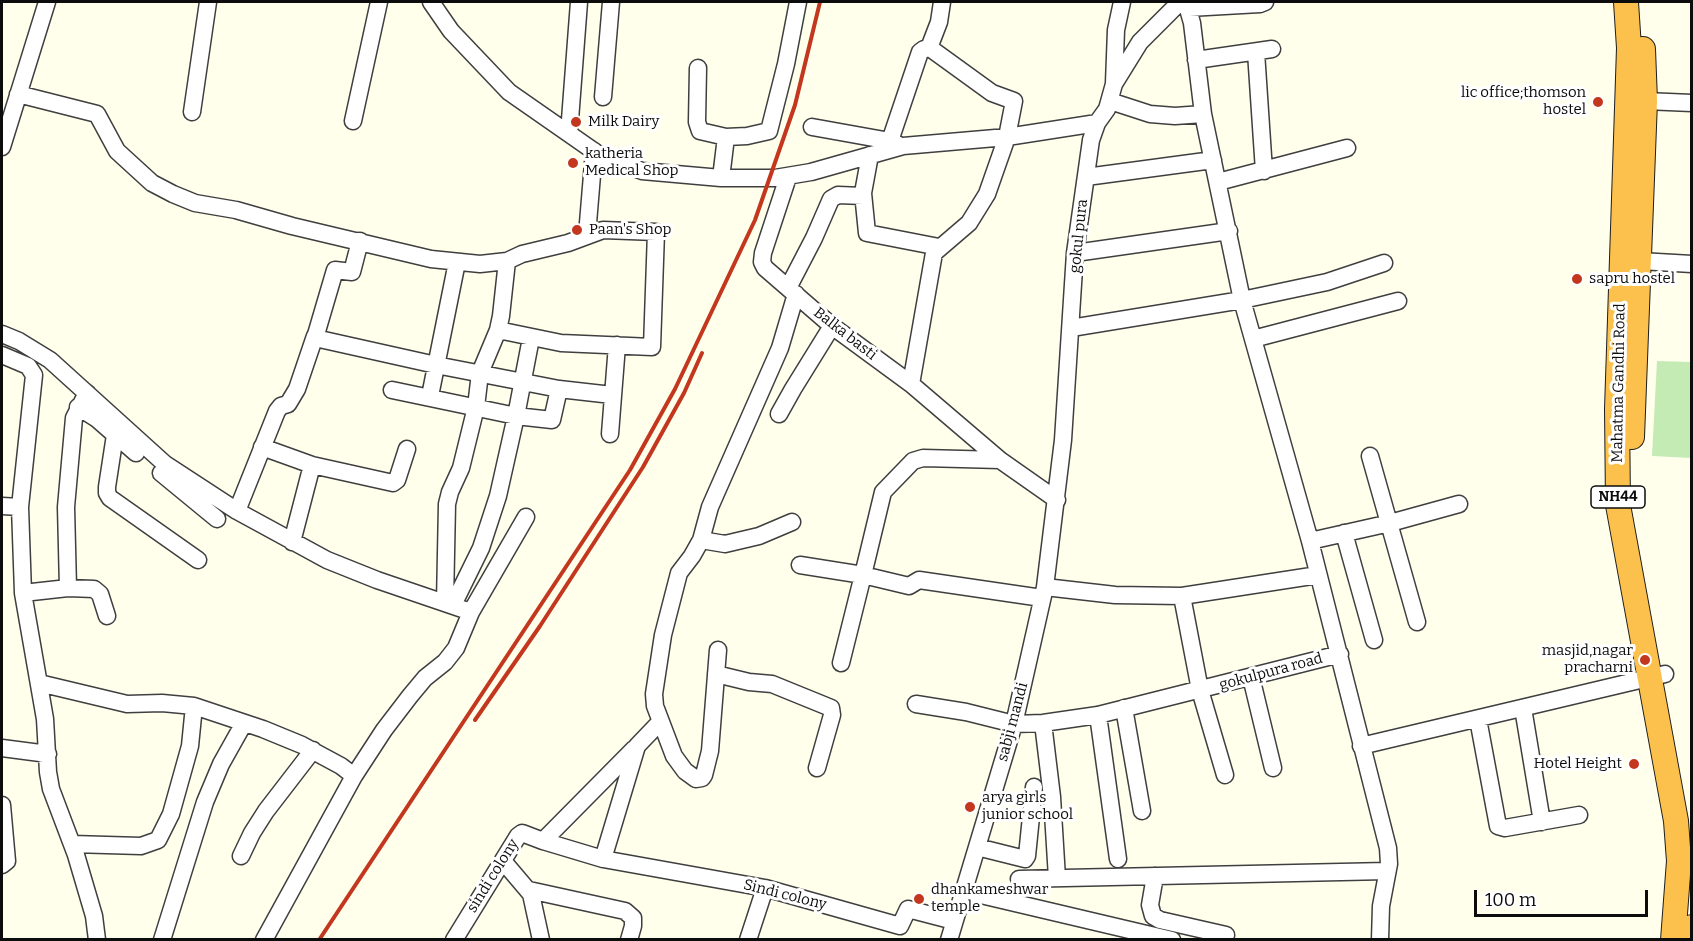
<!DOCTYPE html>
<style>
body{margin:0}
#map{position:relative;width:1693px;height:941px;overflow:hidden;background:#ffffec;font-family:Bitter,serif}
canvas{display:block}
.frame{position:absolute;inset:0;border:3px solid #0c0c0c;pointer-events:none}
.scale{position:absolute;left:1474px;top:890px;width:174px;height:27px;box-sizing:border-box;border:3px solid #0c0c0c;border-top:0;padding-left:8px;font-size:18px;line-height:21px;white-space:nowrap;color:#0c0c0c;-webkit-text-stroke:4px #fff;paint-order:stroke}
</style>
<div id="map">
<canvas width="1693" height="941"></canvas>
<div class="frame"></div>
<div class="scale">100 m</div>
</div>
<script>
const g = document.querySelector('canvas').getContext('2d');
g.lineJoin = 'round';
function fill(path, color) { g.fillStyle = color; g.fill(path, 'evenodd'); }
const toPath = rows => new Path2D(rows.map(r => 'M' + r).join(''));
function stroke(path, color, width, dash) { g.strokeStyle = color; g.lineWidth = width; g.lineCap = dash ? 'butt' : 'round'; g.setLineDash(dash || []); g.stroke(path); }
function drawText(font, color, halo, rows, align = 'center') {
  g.font = font + ' Bitter,serif'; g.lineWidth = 6; g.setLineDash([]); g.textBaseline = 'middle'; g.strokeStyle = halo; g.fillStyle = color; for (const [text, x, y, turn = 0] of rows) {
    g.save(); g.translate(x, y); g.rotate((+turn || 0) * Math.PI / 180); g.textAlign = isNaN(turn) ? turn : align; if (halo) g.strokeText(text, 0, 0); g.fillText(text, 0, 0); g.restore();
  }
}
fill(toPath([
 [1657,361,1691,362,1691,458,1652,456]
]), '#c5ebb4');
const minor = toPath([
 [431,2,451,31,509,92,598,154,642,171,721,178,775,178,811,172,903,146,1007,137,1097,123],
 [1186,2,1192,23,1203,114,1242,300,1310,541,1388,848,1389,864,1381,906,1380,940],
 [1189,8,1260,4,1265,2],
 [929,48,939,22,942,2],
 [1256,52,1264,171],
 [1196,60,1272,49],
 [698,68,697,122,700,131,726,137,747,136,769,131,786,64,798,2],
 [1114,83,1116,30,1122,2],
 [18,94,97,114,117,151,152,183,173,194,195,203,236,210,292,226,431,259,480,264,507,261,522,254,568,243,603,230,656,232,652,347,561,343,498,330,480,373,476,407,461,468,450,492,447,504,445,603],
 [603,97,611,2],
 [1110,101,1150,114,1175,116,1203,114],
 [1645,101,1692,103],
 [192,112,208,2],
 [353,121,379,2],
 [812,127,890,141,899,145],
 [569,133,579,2],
 [890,141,920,52,924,49,929,48,934,51,992,93,1014,101,1007,137,987,194,969,223,934,253,911,384],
 [2,147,47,2],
 [870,155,863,193,867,233,939,247],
 [788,177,763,253,762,262,765,268,832,326,911,384,1000,460,1057,500],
 [1086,177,1213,160],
 [721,178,726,137],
 [1218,182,1347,148],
 [587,235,594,151],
 [360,241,352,272,335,270,315,338,436,365,559,389,612,395],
 [1075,253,1229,231],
 [1640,261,1692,264],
 [788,288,814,238,831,199,838,195,863,196],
 [1071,328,1242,300,1327,282,1384,263],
 [498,330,501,316,507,261],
 [2,334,19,341,50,360,165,464,237,511,327,560,377,580,471,612],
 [1253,339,1398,301],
 [2,355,28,366,34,375,20,507,23,593,45,719,48,772,51,789,76,855,94,916,97,940],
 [392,390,516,416,552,420,559,389],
 [430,396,457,262],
 [78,407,97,419,136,453],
 [779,414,793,389,832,326],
 [610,434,617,345],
 [115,435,107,487,107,493,110,498,198,560],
 [262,447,312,465,393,483,397,480,407,449],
 [1370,456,1417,622],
 [1000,460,923,458,913,461,883,492,863,575,909,586,919,580,1042,598],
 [161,473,217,519],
 [2,506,20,507],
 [237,511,277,411,281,406,288,404,297,389,315,336],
 [1344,533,1374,640],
 [701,540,725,544,759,536,792,522],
 [1310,541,1390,523,1459,504],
 [292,542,312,465],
 [800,565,863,575,841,663],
 [1045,587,1115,595,1182,596,1318,575],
 [68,588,66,507,74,418,87,393],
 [23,593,68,588,94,589,100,594,107,616],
 [1182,596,1200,690,1225,775],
 [453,605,481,548,498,496,516,416,531,338],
 [718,650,710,751,704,775,702,778,696,779,685,771,674,756,655,706,654,694,663,635,679,573,692,556,701,540,710,507,780,348,796,294],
 [716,674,749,682,772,684,831,708,832,715,817,768],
 [1251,677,1273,768],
 [39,683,127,704,162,703,194,706,263,729,302,745,341,766,354,776],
 [916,704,966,712,1014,724,1043,723,1098,715,1340,654],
 [1124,708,1142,811],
 [1523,708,1542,822],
 [1098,715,1118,859],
 [1478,719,1498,826,1505,828,1579,815],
 [660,722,637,746,603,859,765,888,900,926,908,909,954,921],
 [1043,723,1052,797,1057,878],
 [1361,746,1665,674],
 [2,748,48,754],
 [72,844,141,846,158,840,171,814,190,746,194,706],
 [977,847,1025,859,1027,856,1034,787],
 [241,856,252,833,266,811,313,750],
 [603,859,543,841,634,749],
 [503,861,531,894,541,940],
 [2,865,7,861,2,805],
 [1155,876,1150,905,1153,916,1160,920,1226,935],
 [1019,879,1387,871],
 [529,890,625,911,633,918,633,926,629,940],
 [964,891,1172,940],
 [162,940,205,802,221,764,244,723],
 [264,940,354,776,384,730,410,696,425,678,445,662,456,648,471,612,526,517],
 [454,940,518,836,522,833,543,841],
 [748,940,765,888],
 [949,940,1014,724,1045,587,1063,440,1075,253,1091,140,1097,123,1107,109,1114,84,1140,42,1180,2]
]);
const highway = toPath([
 [1626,2,1629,48,1617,409,1618,505,1676,821,1679,861,1673,940],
 [1632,437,1645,101,1643,49],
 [1690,940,1692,927]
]);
stroke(minor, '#3f3f3f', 19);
stroke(highway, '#1d1d1d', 26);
stroke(minor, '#fff', 16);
stroke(highway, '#fcc04d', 24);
stroke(toPath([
 [475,720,540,626,643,467,684,393,702,353],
 [319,940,630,470,675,389,755,220,795,105,820,2]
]), '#c3371e', 4);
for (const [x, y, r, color] of [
 [1598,102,6,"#c3371e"],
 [576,122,6,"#c3371e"],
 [573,163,6,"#c3371e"],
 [577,230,6,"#c3371e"],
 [1577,279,6,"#c3371e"],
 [1645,660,6,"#c3371e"],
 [1634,764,6,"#c3371e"],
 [970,807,6,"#c3371e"],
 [919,899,6,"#c3371e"]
]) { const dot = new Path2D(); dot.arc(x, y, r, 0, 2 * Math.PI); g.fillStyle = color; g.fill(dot); stroke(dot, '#fff', 2); }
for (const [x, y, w] of [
 [1618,497,54]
]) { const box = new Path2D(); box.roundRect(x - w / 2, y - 11, w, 22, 4.5); g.fillStyle = '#fff'; g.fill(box); stroke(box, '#0c0c0c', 1.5); }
drawText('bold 14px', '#0c0c0c', null, [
 ["NH44",1618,497]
]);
drawText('15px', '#0c0c0c', '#fff', [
 ["lic office;thomson",1586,93,"right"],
 ["hostel",1586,110,"right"],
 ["Milk Dairy",588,122],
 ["katheria",585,154],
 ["Medical Shop",585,171],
 ["Paan's Shop",589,230],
 ["sapru hostel",1589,279],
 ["masjid,nagar",1633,651,"right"],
 ["pracharni",1633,668,"right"],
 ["Hotel Height",1622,764,"right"],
 ["arya girls",982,798],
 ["junior school",982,815],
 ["dhankameshwar",931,890],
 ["temple",931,907]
], 'left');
drawText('15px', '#0c0c0c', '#fff', [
 ["gokul pura",1079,236,-84],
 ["Balka basti",845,334,38],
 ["Mahatma Gandhi Road",1619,383,-89],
 ["gokulpura road",1271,672,-15],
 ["sabji mandi",1013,722,-75],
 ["sindi colony",493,876,-58],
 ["Sindi colony",785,895,14]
]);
</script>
